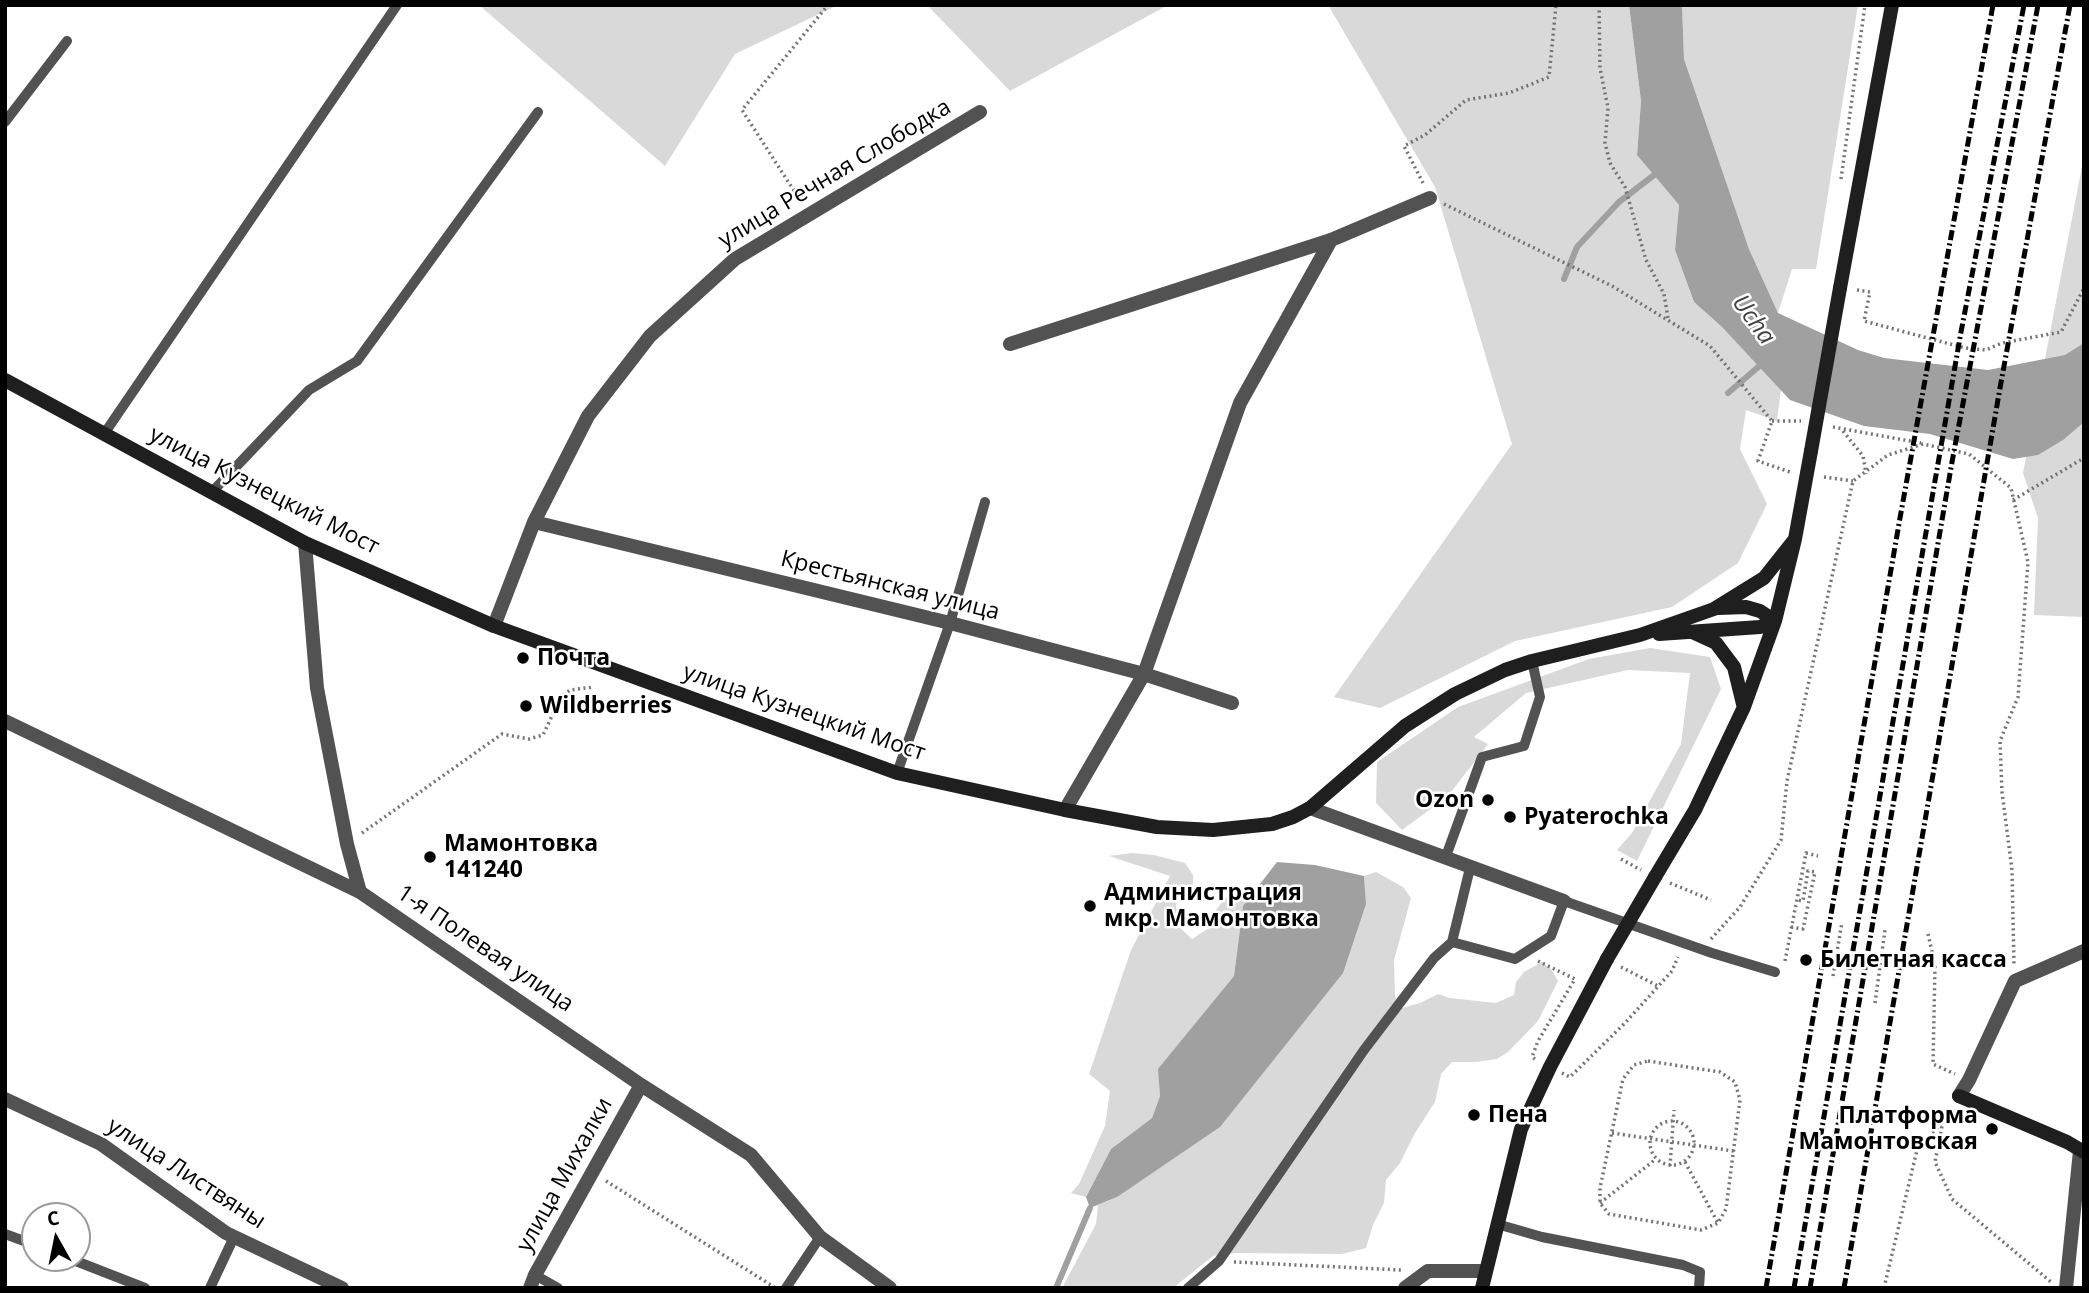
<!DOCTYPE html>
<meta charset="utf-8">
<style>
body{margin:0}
#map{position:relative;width:2089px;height:1293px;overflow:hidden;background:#fff;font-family:"Open Sans",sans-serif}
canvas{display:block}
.frame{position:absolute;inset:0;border:7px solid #000;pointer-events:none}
.north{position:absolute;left:21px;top:1202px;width:70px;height:70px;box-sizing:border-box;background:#fff;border:2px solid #999;border-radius:50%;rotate:351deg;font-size:19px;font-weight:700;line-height:28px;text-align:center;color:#000}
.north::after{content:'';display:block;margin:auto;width:24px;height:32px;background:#000;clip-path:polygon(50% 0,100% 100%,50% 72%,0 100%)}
</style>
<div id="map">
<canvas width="2089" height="1293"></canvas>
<div class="frame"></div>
<div class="north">С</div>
</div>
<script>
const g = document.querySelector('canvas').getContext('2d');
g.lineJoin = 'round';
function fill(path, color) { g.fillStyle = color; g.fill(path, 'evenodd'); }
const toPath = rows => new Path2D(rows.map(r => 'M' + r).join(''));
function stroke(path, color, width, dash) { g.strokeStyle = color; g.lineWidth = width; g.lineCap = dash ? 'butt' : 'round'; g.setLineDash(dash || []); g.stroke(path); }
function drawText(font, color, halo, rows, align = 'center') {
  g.font = font + ' "Open Sans",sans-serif'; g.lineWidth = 5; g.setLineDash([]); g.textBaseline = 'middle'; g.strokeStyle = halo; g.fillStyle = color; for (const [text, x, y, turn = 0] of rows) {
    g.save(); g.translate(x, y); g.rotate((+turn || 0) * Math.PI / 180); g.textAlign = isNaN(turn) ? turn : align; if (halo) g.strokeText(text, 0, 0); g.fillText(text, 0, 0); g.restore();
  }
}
fill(toPath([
 [479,5,838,5,735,54,665,166],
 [927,5,1168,5,1010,91],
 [1328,5,1629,5,1641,101,1637,155,1679,205,1675,250,1694,302,1722,327,1781,389,1777,421,1746,410,1740,449,1767,504,1738,563,1672,607,1515,641,1380,708,1334,697,1512,444,1435,187],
 [1682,5,1858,5,1816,269,1792,269,1778,313,1749,249,1684,59],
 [2084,156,2084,617,2034,615,2038,518,2023,473],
 [1650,648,1710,657,1721,689,1637,861,1617,850,1632,833,1681,744,1690,673,1628,670,1526,693,1474,737,1488,744,1448,796,1402,830,1376,803,1377,762,1458,707,1589,659],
 [1132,853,1154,855,1185,863,1193,875,1193,885,1176,904,1178,926,1192,939,1209,928,1216,910,1225,898,1241,887,1257,888,1243,906,1234,976,1159,1069,1160,1096,1152,1118,1111,1149,1086,1197,1071,1193,1079,1184,1105,1126,1110,1091,1089,1074,1131,950,1170,876,1109,856],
 [1376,872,1403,887,1411,898,1394,960,1395,996,1402,1008,1420,1003,1438,994,1450,998,1496,1003,1514,995,1516,982,1524,972,1542,962,1551,969,1558,981,1538,1021,1508,1052,1497,1059,1476,1062,1452,1062,1441,1074,1435,1102,1415,1133,1400,1163,1386,1180,1384,1203,1373,1225,1366,1248,1342,1254,1237,1253,1213,1256,1173,1288,1062,1288,1096,1224,1098,1205,1117,1197,1366,904,1364,876]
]), '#d9d9d9');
fill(toPath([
 [1629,5,1682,5,1684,59,1749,249,1778,313,1858,350,1884,358,1988,370,2065,355,2084,343,2084,422,2063,440,2038,455,2013,459,1930,434,1864,426,1790,400,1722,327,1694,302,1675,250,1679,205,1637,155,1641,101],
 [1277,862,1315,865,1364,876,1366,904,1343,973,1220,1127,1117,1197,1090,1208,1086,1197,1111,1149,1152,1118,1160,1096,1158,1069,1234,976,1243,906]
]), '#a0a0a0');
stroke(toPath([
 [1564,279,1577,247,1619,202,1658,172],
 [1728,393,1764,362],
 [1056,1288,1090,1208]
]), '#a0a0a0', 6);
stroke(toPath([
 [1599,5,1600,68,1608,108,1605,143,1610,163,1625,187,1646,260,1664,294,1668,318],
 [1841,179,1865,5],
 [1423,183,1404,146,1425,135,1466,100,1509,93,1549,77,1556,5],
 [800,200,742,110,828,5],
 [1444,204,1612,286,1710,346,1772,421,1758,461,1790,472],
 [1857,290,1870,292,1864,321,1965,348,1986,350,2002,343,2061,332,2084,288],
 [1772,421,1801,421],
 [1833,427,1921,443],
 [1843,431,1863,456,1866,474],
 [1824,477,1853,481],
 [2013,500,2084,458],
 [362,833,502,734,529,739,543,735,561,697,570,690,594,687],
 [1621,859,1641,870],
 [1670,883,1711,900],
 [1791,927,1803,929,1815,872,1808,871,1803,901,1797,900],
 [1928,934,1935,965,1933,1064,1955,1074],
 [1711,939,1740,907,1781,840,1787,781,1853,481,1888,455,1923,444,1969,454,2011,488,2028,562,2018,697,2000,741,2002,792,2012,870,2014,965],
 [1785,961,1806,853,1818,856],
 [1621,967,1658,986],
 [1833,976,1842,922],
 [1875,1003,1885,930],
 [1535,1059,1532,1057,1538,1041,1575,979,1538,961],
 [1648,1061,1720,1072,1735,1082,1740,1100,1726,1209,1718,1223,1701,1230,1609,1214,1600,1203,1600,1188,1623,1079,1634,1065,1648,1061],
 [1562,1073,1570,1077,1625,1023,1672,971,1678,957],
 '1650 1143a22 22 0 1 1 44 0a22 22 0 1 1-44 0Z',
 [1943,1121,1935,1162,1952,1199,2051,1282],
 [1612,1133,1734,1151],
 [1685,1162,1718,1223],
 [1670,1166,1674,1110],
 [606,1181,774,1287],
 [1600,1203,1656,1159],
 [1234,1262,1401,1270],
 [1884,1288,1917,1150,1943,1121,1950,1110]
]), '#747474', 3.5, [2, 3.5]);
stroke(toPath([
 [5,122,67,41],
 [104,434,397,5],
 [212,492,309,390,357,361,538,112],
 [897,773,950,623,985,502],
 [1445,859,1482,757,1524,746,1540,697,1532,661],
 [1470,868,1452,942,1515,959,1551,936,1564,901,1712,953,1775,972],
 [1497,1224,1542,1237,1683,1265,1700,1272,1699,1288],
 [5,1234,35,1245],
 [68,1258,145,1288],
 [535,1275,558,1288],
 [210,1288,234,1237],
 [786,1288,820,1237],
 [1188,1288,1219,1261,1364,1050,1434,958,1452,942]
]), '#525252', 10);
stroke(toPath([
 [1010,344,1331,240,1430,198],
 [534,522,950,623,1144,674,1232,703],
 [305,543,317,688,347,844,360,892],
 [494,626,534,522,588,416,650,336,735,259,980,112],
 [5,721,360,892,641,1085,751,1155,820,1237,890,1288],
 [1310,808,1564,901],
 [1065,810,1144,674,1240,403,1331,240],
 [1959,1096,1969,1080,2015,981,2084,951],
 [5,1099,101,1144,226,1233,342,1288],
 [530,1288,535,1275,641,1085],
 [1405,1288,1428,1271,1485,1271],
 [2066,1288,2080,1151]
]), '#525252', 14);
stroke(toPath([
 [1840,288,1892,5],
 [5,380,305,543,494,626,897,773,1065,810,1157,827,1213,830,1272,824,1293,817,1310,808,1405,726,1455,694,1505,670,1532,661,1640,635,1714,609,1764,578,1795,539],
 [1719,608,1746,607,1760,611,1775,621],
 [1692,632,1716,643,1734,667,1743,704],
 [1659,634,1760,627,1775,621],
 [1655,877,1695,810,1744,707,1775,621,1795,539,1811,451],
 [1959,1096,2067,1142,2084,1152],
 [1482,1288,1521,1129,1550,1067,1607,959]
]), '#1f1f1f', 14);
stroke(toPath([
 [1766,1288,1900,518,1993,5],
 [1794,1288,1961,332,2024,5],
 [1810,1288,1952,462,2038,5],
 [1844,1288,2000,388,2070,5]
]), '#000', 5, [10, 3.5, 2, 3.5]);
stroke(toPath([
 [1811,451,1840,288],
 [1607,959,1655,877]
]), '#1f1f1f', 14);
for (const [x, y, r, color] of [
 [523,658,7,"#000"],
 [526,706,7,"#000"],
 [1488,800,7,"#000"],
 [1510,817,7,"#000"],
 [430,857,7,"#000"],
 [1090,906,7,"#000"],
 [1806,960,7,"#000"],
 [1474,1115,7,"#000"],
 [1992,1129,7,"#000"]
]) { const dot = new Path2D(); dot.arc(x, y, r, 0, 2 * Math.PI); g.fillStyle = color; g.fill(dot); stroke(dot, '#fff', 2.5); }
drawText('23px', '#000', '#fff', [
 ["улица Речная Слободка",835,174,-31],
 ["улица Кузнецкий Мост",264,491,27],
 ["Крестьянская улица",890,586,14],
 ["улица Кузнецкий Мост",804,713,19],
 ["1-я Полевая улица",485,949,34],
 ["улица Листвяны",186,1174,33],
 ["улица Михалки",565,1175,-61]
]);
drawText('bold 23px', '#000', '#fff', [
 ["Почта",537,658],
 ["Wildberries",540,706],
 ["Ozon",1474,800,"right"],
 ["Pyaterochka",1524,817],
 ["Мамонтовка",444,844],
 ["141240",444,870],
 ["Администрация",1104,893],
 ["мкр. Мамонтовка",1104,919],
 ["Билетная касса",1820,960],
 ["Пена",1488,1115],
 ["Платформа",1978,1116,"right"],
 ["Мамонтовская",1978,1142,"right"]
], 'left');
drawText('italic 24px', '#414141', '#fff', [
 ["Ucha",1753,320,54]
]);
</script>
